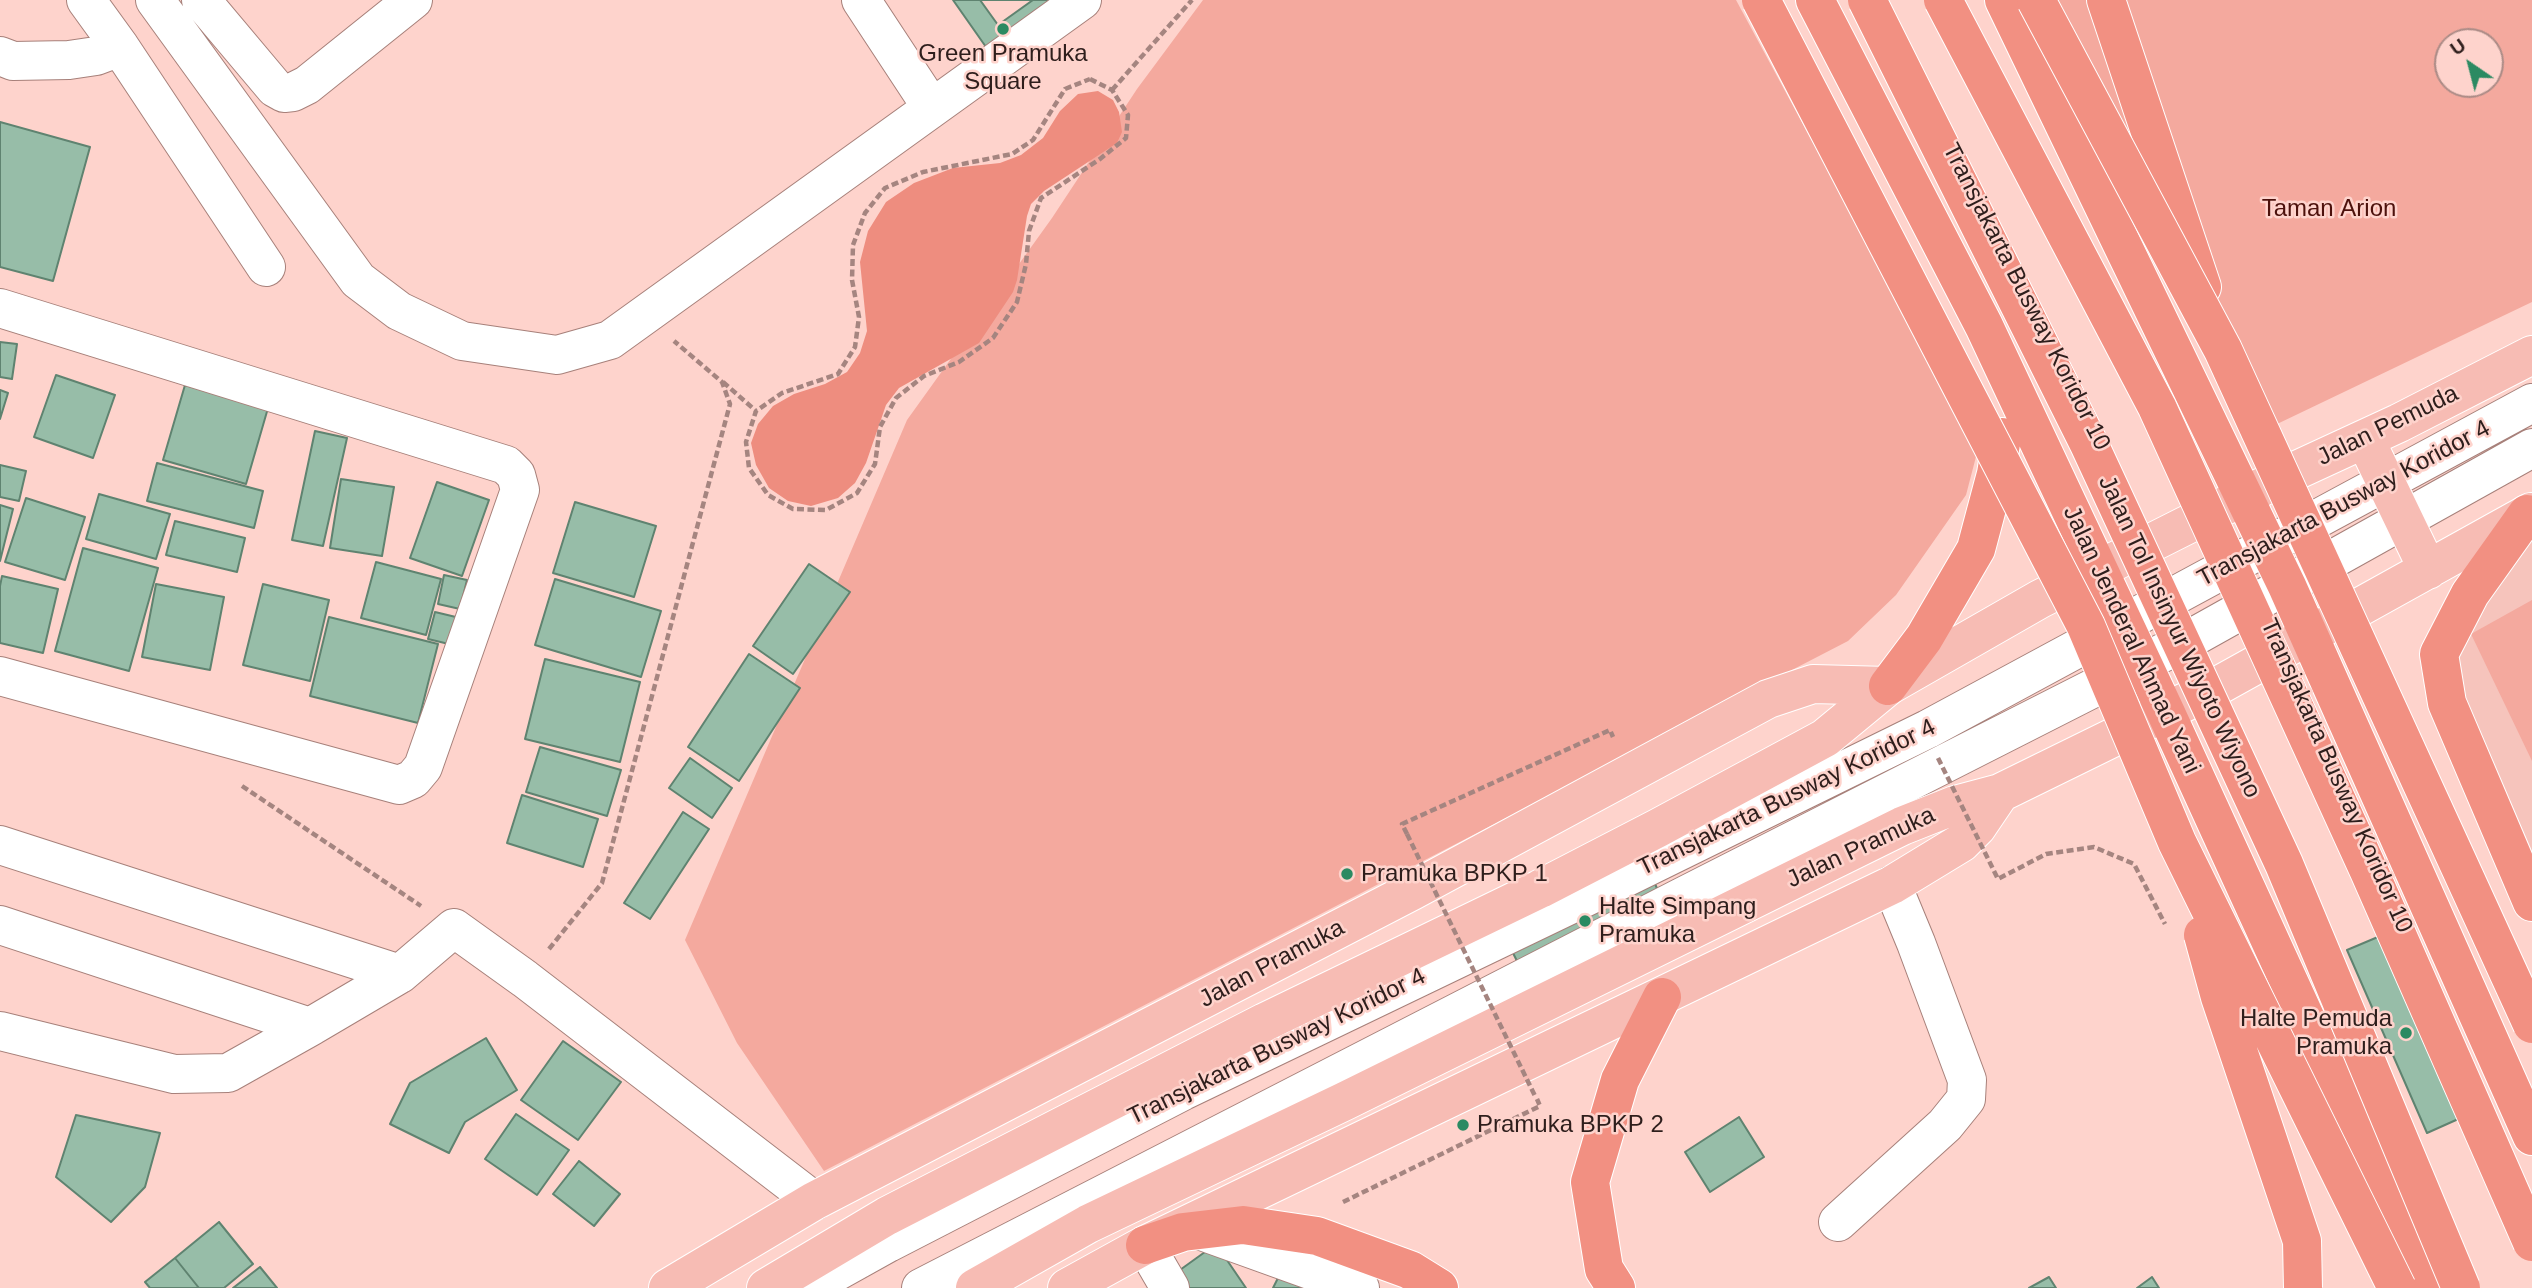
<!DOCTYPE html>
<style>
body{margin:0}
#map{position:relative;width:2532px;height:1288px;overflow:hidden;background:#fed3cc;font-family:Arial,sans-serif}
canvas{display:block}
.north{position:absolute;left:2434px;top:28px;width:70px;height:70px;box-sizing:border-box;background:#fed3cc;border:2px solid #ab8b86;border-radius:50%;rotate:325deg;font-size:19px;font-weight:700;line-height:28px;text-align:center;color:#2e1e1c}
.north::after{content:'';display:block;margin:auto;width:24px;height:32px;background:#2b8a62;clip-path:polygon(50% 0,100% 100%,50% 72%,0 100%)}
</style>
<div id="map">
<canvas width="2532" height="1288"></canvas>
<div class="north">U</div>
</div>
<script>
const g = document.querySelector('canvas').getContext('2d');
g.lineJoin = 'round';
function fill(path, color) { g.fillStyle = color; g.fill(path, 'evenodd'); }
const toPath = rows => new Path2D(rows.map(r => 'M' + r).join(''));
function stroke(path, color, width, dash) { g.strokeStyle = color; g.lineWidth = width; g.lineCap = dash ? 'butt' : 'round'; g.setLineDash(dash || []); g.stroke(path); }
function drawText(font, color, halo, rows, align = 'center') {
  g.font = font + ' Arial,sans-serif'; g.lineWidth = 5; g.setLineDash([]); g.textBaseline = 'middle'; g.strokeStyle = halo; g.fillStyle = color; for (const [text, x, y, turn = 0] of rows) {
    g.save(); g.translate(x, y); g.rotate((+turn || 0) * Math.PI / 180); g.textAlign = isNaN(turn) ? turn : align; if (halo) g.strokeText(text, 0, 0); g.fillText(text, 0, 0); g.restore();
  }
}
fill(toPath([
 [2532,511,2532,889,2447,703,2476,586]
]), '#f6c4bc');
fill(toPath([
 [1203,0,1736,0,1978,449,1966,495,1896,595,1848,641,824,1171,737,1043,685,940,907,420,1052,218,1137,89],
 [2030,0,2532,0,2532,302,2252,436],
 [2448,42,2490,42,2490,84,2448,84],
 [2532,600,2532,761,2471,634]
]), '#f4a99e');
fill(toPath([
 [1098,91,1113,100,1119,112,1122,132,1117,143,1044,191,1031,204,1027,216,1017,280,1013,292,979,343,899,388,886,405,866,463,855,483,838,498,811,506,788,501,769,488,756,465,751,443,758,424,773,406,794,394,825,384,847,372,860,353,867,331,860,262,868,231,886,202,914,183,953,168,1000,163,1021,155,1043,138,1060,111,1078,94]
]), '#ee8d7f');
const building = toPath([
 [953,0,1074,0,993,57,953,0],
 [980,0,1033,0,998,25,980,0],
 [0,122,90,147,53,281,0,267,0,122],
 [0,342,17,344,12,379,0,377,0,342],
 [56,375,115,395,93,458,34,437,56,375],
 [185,385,268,408,246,484,163,460,185,385],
 [0,390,8,393,0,419,0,390],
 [315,431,347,438,323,546,292,540,315,431],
 [157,463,263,491,254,528,147,501,157,463],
 [0,465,26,471,19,501,0,497,0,465],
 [341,479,394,487,382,556,330,548,341,479],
 [437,482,489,500,462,576,410,558,437,482],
 [99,494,170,514,156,559,86,539,99,494],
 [26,498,85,517,65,580,5,562,26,498],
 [575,502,656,526,634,597,553,573,575,502],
 [0,505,13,509,0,561,0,505],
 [175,521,245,538,237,572,166,555,175,521],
 [83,548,158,568,129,671,55,651,83,548],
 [376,562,441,579,426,635,361,618,376,562],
 [809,564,850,592,793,674,753,646,809,564],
 [444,575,467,580,460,609,438,604,444,575],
 [2,576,58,589,43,653,0,643,0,586,2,576],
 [555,579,661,611,641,677,535,645,555,579],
 [156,584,224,597,210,670,142,657,156,584],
 [263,584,329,600,310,681,243,665,263,584],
 [435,612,460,618,453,645,428,639,435,612],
 [329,617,438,644,418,723,310,696,329,617],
 [749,654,800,688,739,781,688,747,749,654],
 [545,659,640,682,620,762,525,739,545,659],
 [540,747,621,770,607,816,526,792,540,747],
 [690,758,732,788,712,818,669,788,690,758],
 [522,795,598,819,583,867,507,843,522,795],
 [683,812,709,829,650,919,624,903,683,812],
 [1651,875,1660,895,1520,967,1510,947,1651,875],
 [2385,934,2465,1116,2427,1133,2347,950,2385,934],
 [486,1038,517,1090,465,1122,449,1153,390,1124,410,1083,486,1038],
 [563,1041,621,1082,578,1140,521,1100,563,1041],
 [516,1114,569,1150,537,1195,485,1159,516,1114],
 [76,1115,160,1133,145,1187,111,1222,56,1177,76,1115],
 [1739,1117,1764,1157,1710,1192,1685,1152,1739,1117],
 [579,1161,620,1194,594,1226,553,1194,579,1161],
 [219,1222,253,1264,224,1288,199,1288,175,1258,219,1222],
 [1216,1244,1246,1288,1182,1288,1173,1275,1216,1244],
 [175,1258,199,1288,150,1288,145,1282,175,1258],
 [1285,1264,1326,1288,1273,1288,1285,1264],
 [260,1267,277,1288,233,1288,260,1267],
 [2049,1277,2056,1288,2029,1288,2049,1277],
 [2152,1277,2159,1288,2137,1288,2152,1277]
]);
fill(building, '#97bda8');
stroke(building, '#5f8370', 2);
const minor = toPath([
 [155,0,358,280,399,311,462,341,557,355,610,340,1082,0],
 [201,0,275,88,284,93,293,92,307,85,413,0],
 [861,0,932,108],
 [120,47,266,267],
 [0,56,13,61,69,60,96,56,120,47,86,0],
 [0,308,506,465,516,475,520,490,423,767,413,779,399,785,0,676],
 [0,845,400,974],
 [0,925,310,1027,228,1073,174,1074,0,1031],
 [310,1027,400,974,454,928,525,979,814,1201],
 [1838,1222,1945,1125,1966,1099,1967,1080,1916,943,1892,885],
 [1199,1230,1360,1288],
 [1145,1245,1170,1288],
 [807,1288,888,1243,1183,1091,1576,902,1928,729,2532,403],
 [921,1288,1682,897,2190,639,2532,448]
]);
const major = toPath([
 [2365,439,2428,570],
 [668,1288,814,1201,1412,891,1768,699,1813,684,1888,686],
 [766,1288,887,1216,1265,1022,1540,889,1658,828,1825,738,1888,686,2040,599,2282,477,2399,423,2532,355],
 [975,1288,1088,1224,1345,1101,1902,826,1955,805,2000,793],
 [1067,1288,1145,1245,1892,885,1961,843,1977,827,2000,793,2214,688,2531,512]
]);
const highway = toPath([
 [1815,0,1984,326,2166,713,2429,1288],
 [2004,0,2287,586,2532,1136],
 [2106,0,2202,287],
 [2527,514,2470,594,2439,654,2447,703,2532,902],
 [1888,686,1924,638,1976,549,1996,474,2002,437],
 [1145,1245,1183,1232,1243,1225,1317,1236,1410,1270,1439,1288],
 [1616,1288,1604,1269,1590,1182,1620,1080,1662,997]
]);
stroke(minor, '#a7807a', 40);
stroke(major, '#fff', 40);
stroke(highway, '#fff', 40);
stroke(toPath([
 [1090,79,1112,90,1128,115,1126,138,1100,159,1041,198,1029,231,1026,264,1017,302,993,338,959,362,924,376,896,398,880,427,875,464,857,493,826,510,793,509,768,495,749,468,746,442,756,411,782,393,838,374,855,347,859,317,852,280,853,245,865,213,885,188,923,172,1012,154,1033,140,1065,89,1090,79],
 [1112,90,1192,0],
 [723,382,756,411],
 [242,786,421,906],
 [1407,834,1402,824,1610,730,1613,737],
 [549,949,602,883,730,404,722,382,674,341],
 [1343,1202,1540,1106,1537,1099]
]), '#a58580', 4.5, [7, 3.5]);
stroke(minor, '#fff', 38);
stroke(major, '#f7bcb4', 38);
stroke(highway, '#f29082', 38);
const highwayBridge = toPath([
 [1761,0,2086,626,2177,842,2397,1288],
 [1867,0,2089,444,2284,864,2461,1288],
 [1943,0,2157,407,2369,871,2532,1242],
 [2036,0,2223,350,2532,1024],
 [2203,935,2220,997,2302,1241,2303,1288]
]);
stroke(highwayBridge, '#fff', 40, []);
stroke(toPath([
 [1938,758,1998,879,2046,854,2094,847,2134,864,2165,924],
 [1407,834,1536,1098]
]), '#a58580', 4.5, [7, 3.5]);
stroke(highwayBridge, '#f29082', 38);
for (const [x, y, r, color] of [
 [1003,29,7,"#2b8a62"],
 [1347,874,7,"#2b8a62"],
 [1585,921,7,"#2b8a62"],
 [2406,1033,7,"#2b8a62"],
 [1463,1125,7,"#2b8a62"]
]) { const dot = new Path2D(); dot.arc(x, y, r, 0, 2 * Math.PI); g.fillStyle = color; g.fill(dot); stroke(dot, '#fed3cc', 2.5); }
drawText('24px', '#2e1e1c', '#fed3cc', [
 ["Green Pramuka",1003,54,"center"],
 ["Square",1003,82,"center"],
 ["Pramuka BPKP 1",1361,874],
 ["Halte Simpang",1599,907],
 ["Pramuka",1599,935],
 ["Halte Pemuda",2392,1019,"right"],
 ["Pramuka",2392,1047,"right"],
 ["Pramuka BPKP 2",1477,1125]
], 'left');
drawText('24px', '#4d110c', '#fed3cc', [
 ["Taman Arion",2329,209]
]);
drawText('24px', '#2e1e1c', '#fed3cc', [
 ["Transjakarta Busway Koridor 10",2026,297,63],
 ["Jalan Pemuda",2388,426,-26],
 ["Transjakarta Busway Koridor 4",2344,504,-28],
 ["Jalan Tol Insinyur Wiyoto Wiyono",2179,637,65],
 ["Jalan Jenderal Ahmad Yani",2131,640,65],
 ["Transjakarta Busway Koridor 10",2336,776,66],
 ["Transjakarta Busway Koridor 4",1787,798,-26],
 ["Jalan Pramuka",1861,848,-25],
 ["Jalan Pramuka",1272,964,-28],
 ["Transjakarta Busway Koridor 4",1277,1047,-26]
]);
</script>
